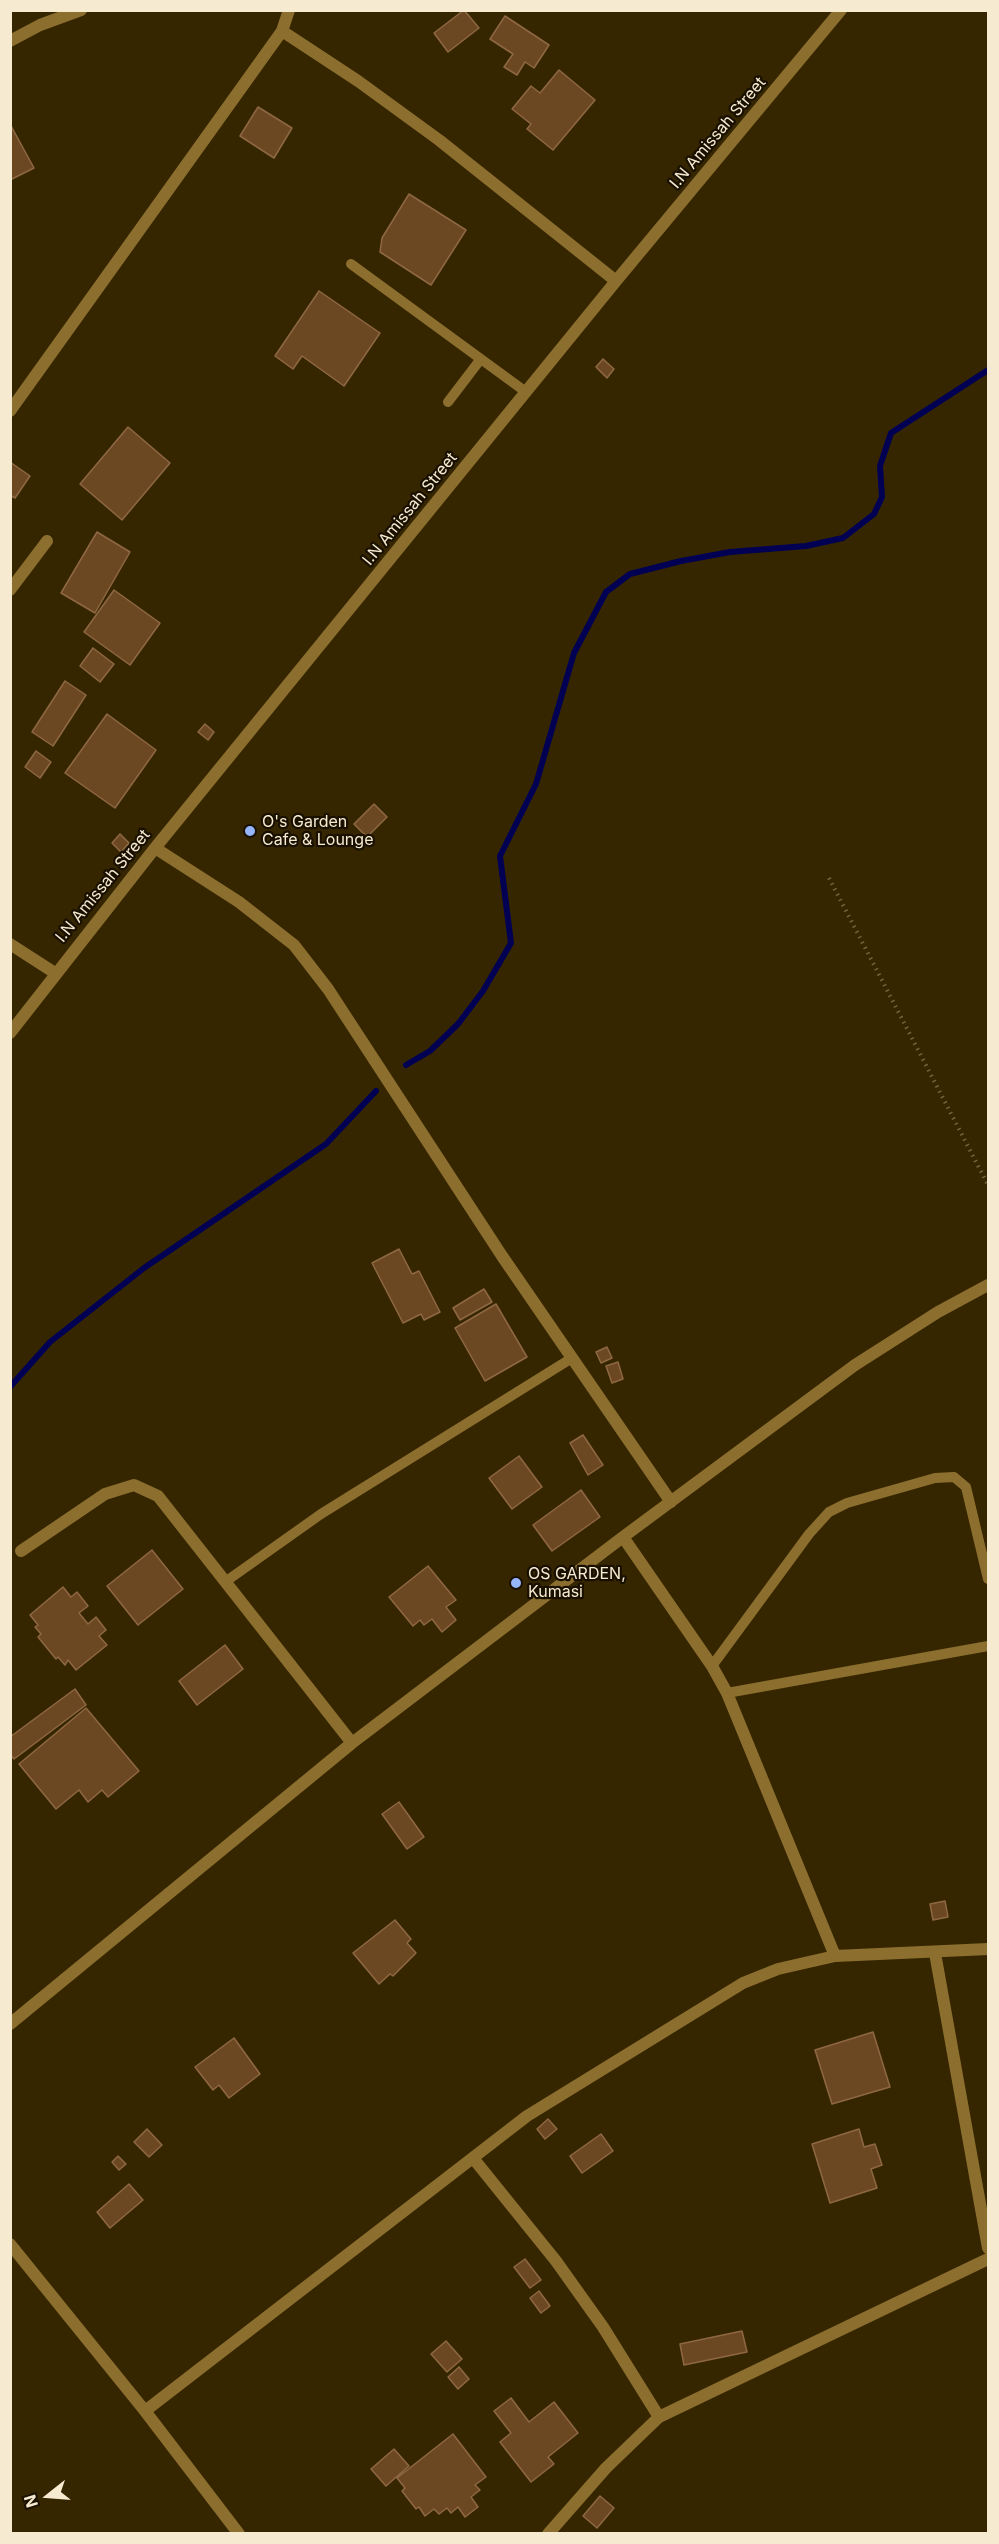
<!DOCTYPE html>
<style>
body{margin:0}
#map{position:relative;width:999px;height:2544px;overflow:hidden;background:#362600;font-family:Inter,sans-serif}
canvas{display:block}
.frame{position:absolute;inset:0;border:12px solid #f6ead0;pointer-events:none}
.north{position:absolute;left:18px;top:2466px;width:60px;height:60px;-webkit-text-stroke:4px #191000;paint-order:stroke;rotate:253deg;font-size:16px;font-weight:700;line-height:24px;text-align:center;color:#f6ead0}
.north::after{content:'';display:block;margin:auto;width:21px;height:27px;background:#f6ead0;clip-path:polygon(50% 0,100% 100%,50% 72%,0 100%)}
</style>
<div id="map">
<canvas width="999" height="2544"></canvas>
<div class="frame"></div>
<div class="north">N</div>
</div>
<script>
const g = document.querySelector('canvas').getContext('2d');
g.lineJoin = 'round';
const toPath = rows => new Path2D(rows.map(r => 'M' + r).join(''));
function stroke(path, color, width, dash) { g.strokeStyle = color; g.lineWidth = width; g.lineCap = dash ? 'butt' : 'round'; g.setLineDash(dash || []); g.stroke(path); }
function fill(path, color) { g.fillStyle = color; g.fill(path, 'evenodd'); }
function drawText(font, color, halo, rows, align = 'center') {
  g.font = font + ' Inter,sans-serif'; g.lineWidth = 4.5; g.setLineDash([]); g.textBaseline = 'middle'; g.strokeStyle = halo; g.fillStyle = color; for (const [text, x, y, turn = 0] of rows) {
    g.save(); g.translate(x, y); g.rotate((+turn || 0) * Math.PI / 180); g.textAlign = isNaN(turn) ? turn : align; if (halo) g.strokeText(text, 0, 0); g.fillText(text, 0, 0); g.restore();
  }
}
stroke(toPath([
 [406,1065,430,1051,458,1024,483,991,511,943,500,856,536,784,574,653,606,592,630,574,681,561,730,552,806,546,843,538,874,514,882,497,880,466,891,433,988,370],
 [10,1387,50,1342,144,1268,326,1144,376,1091]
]), '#010053', 6);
const building = toPath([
 [464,10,479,28,448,52,434,33,464,10],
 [505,16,549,45,534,68,525,62,517,75,504,67,513,54,490,39,505,16],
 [559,70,595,100,553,150,527,129,531,124,512,109,531,86,540,93,559,70],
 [258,107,292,128,274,158,240,136,258,107],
 [10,124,34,168,10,180,10,124],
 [409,194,466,230,431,285,380,252,382,238,409,194],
 [319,291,380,333,344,386,302,356,293,369,275,356,319,291],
 [603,359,614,369,607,378,596,367,603,359],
 [128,427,170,463,122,520,80,484,128,427],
 [10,462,30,476,15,498,10,495,10,462],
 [97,532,130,552,95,613,61,593,97,532],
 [114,590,160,623,130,665,84,632,114,590],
 [93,648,114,664,100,682,80,666,93,648],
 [65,681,86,695,53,746,32,732,65,681],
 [107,714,156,750,115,808,65,773,107,714],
 [205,724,214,732,208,740,198,732,205,724],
 [36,751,51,762,40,778,25,767,36,751],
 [374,804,387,817,367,837,354,824,374,804],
 [120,834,129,843,121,852,112,843,120,834],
 [399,1249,412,1274,419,1271,440,1312,424,1320,421,1314,403,1323,372,1263,399,1249],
 [484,1289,492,1302,460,1320,453,1308,484,1289],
 [496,1304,527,1357,485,1381,455,1328,496,1304],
 [607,1347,612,1358,601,1363,596,1352,607,1347],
 [618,1362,623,1379,612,1383,606,1366,618,1362],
 [583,1435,603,1465,588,1475,570,1443,583,1435],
 [519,1456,542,1487,512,1509,489,1478,519,1456],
 [581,1490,600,1517,552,1551,533,1525,581,1490],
 [152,1550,183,1589,138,1625,107,1586,152,1550],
 [428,1566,456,1600,446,1607,456,1620,442,1632,432,1619,424,1625,420,1620,413,1626,389,1597,428,1566],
 [63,1587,71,1597,77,1592,88,1606,79,1613,88,1624,96,1617,106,1630,99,1636,107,1645,76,1670,68,1660,65,1665,58,1657,56,1659,38,1637,41,1634,35,1627,38,1625,30,1615,63,1587],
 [225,1645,243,1669,197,1705,179,1681,225,1645],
 [75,1689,86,1705,14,1759,10,1754,10,1737,75,1689],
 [86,1708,139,1771,108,1797,102,1790,88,1802,79,1790,56,1809,19,1764,86,1708],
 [399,1802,424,1837,407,1849,382,1814,399,1802],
 [945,1901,948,1917,933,1920,930,1904,945,1901],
 [395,1920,411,1939,407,1943,416,1953,393,1976,390,1974,379,1984,353,1953,395,1920],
 [873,2032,890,2087,832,2104,815,2050,873,2032],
 [234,2038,260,2074,229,2098,219,2085,213,2090,195,2067,234,2038],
 [548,2119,557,2129,545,2139,537,2129,548,2119],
 [147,2129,162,2145,149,2157,134,2142,147,2129],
 [859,2129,864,2147,875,2144,882,2165,871,2169,877,2188,830,2203,812,2144,859,2129],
 [601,2134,613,2151,582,2173,570,2156,601,2134],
 [118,2156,126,2164,119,2170,112,2162,118,2156],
 [129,2184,143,2200,110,2228,97,2212,129,2184],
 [525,2259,541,2280,530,2288,514,2267,525,2259],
 [539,2291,550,2306,541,2313,530,2298,539,2291],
 [742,2331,747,2352,684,2365,680,2344,742,2331],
 [446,2341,462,2359,447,2372,431,2354,446,2341],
 [459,2367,469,2379,458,2389,448,2377,459,2367],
 [511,2398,529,2422,554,2402,578,2433,548,2457,554,2464,531,2482,500,2442,511,2433,494,2411,511,2398],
 [453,2434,486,2477,475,2485,480,2490,471,2497,478,2507,465,2517,458,2507,451,2513,447,2508,439,2514,434,2509,425,2516,419,2507,416,2509,402,2491,405,2488,397,2478,453,2434],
 [394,2449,409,2466,386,2486,371,2469,394,2449],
 [600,2496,614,2508,597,2528,583,2516,600,2496]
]);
fill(building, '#6c4822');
stroke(building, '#8e6842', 1.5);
stroke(toPath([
 [829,878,988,1185]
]), '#726341', 4, [1.5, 4.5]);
stroke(toPath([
 [351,264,526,392],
 [448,402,480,360],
 [225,1582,321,1514,572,1358],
 [712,1666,809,1534,829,1512,847,1503,935,1478,954,1477,966,1487,988,1579],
 [727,1693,988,1646]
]), '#8c6f2f', 10);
stroke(toPath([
 [282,31,358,81,439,140,616,281],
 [10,41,40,25,81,10],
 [10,411,282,31,289,10],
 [10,590,47,541],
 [155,848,239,902,294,945,328,989,502,1256,671,1502],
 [10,944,55,973],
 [10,1033,155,848,616,281,841,10],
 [623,1537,712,1666,727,1693,835,1956],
 [21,1551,105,1494,134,1485,158,1496,352,1743],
 [935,1953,988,2248],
 [10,2024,352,1743,623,1537,855,1365,938,1312,988,1285],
 [473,2158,556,2261,603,2327,659,2417,606,2468,548,2534],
 [10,2244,145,2411,239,2534],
 [145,2411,527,2116,743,1983,778,1969,835,1956,988,1949],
 [659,2417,988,2259]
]), '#8c6f2f', 12);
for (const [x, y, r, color] of [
 [250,831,6,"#95b6fd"],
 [516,1583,6,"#95b6fd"]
]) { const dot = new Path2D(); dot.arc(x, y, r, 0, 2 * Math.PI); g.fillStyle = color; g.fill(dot); stroke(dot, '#191000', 2); }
drawText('16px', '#f6ead0', '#191000', [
 ["I.N Amissah Street",718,133,-50],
 ["I.N Amissah Street",410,509,-51],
 ["I.N Amissah Street",103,886,-51]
]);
drawText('16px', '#f6ead0', '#191000', [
 ["O's Garden",262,822],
 ["Cafe & Lounge",262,840],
 ["OS GARDEN,",528,1574],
 ["Kumasi",528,1592]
], 'left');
</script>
